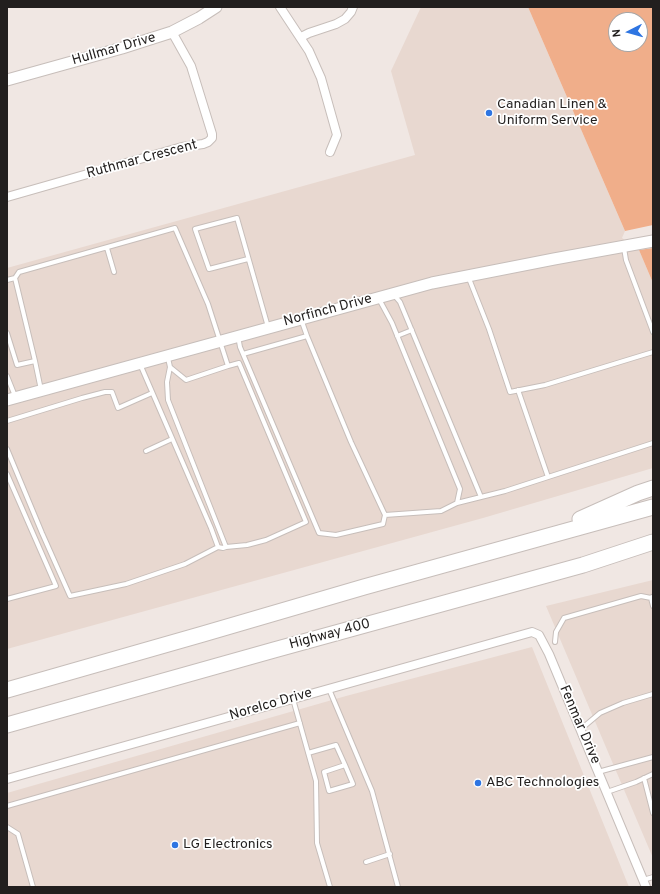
<!DOCTYPE html>
<style>
body{margin:0}
#map{position:relative;width:660px;height:894px;overflow:hidden;background:#f0e7e3;font-family:Overpass,sans-serif}
canvas{display:block}
.frame{position:absolute;inset:0;border:8px solid #221f1e;pointer-events:none}
.north{position:absolute;left:608px;top:12px;width:40px;height:40px;box-sizing:border-box;background:#fff;border:1px solid #a7a5a5;border-radius:50%;rotate:264deg;font-size:11px;font-weight:700;line-height:16px;text-align:center;color:#221f1e}
.north::after{content:'';display:block;margin:auto;width:14px;height:18px;background:#2e75e2;clip-path:polygon(50% 0,100% 100%,50% 72%,0 100%)}
</style>
<div id="map">
<canvas width="660" height="894"></canvas>
<div class="frame"></div>
<div class="north">N</div>
</div>
<script>
const g = document.querySelector('canvas').getContext('2d');
g.lineJoin = 'round';
function fill(path, color) { g.fillStyle = color; g.fill(path, 'evenodd'); }
const toPath = rows => new Path2D(rows.map(r => 'M' + r).join(''));
function stroke(path, color, width, dash) { g.strokeStyle = color; g.lineWidth = width; g.lineCap = dash ? 'butt' : 'round'; g.setLineDash(dash || []); g.stroke(path); }
function drawText(font, color, halo, rows, align = 'center') {
  g.font = font + ' Overpass,sans-serif'; g.lineWidth = 3.5; g.setLineDash([]); g.textBaseline = 'middle'; g.strokeStyle = halo; g.fillStyle = color; for (const [text, x, y, turn = 0] of rows) {
    g.save(); g.translate(x, y); g.rotate((+turn || 0) * Math.PI / 180); g.textAlign = isNaN(turn) ? turn : align; if (halo) g.strokeText(text, 0, 0); g.fillText(text, 0, 0); g.restore();
  }
}
fill(toPath([
 [421,7,528,7,625,231,622,238,639,250,653,283,653,468,483,518,7,649,7,268,415,155,391,71],
 [653,580,653,858,546,606],
 [532,647,629,887,7,887,7,793,346,696]
]), '#e8d8d0');
fill(toPath([
 [528,7,653,7,653,225,625,231],
 [616,20,640,20,640,44,616,44],
 [653,248,653,283,639,250]
]), '#f0ae8a');
const lane = toPath([
 [107,248,114,272],
 [624,248,626,260,653,332],
 [248,259,209,269,195,229,237,218,268,327],
 [468,276,489,329,510,392,545,385,653,352],
 [15,278,35,361],
 [7,280,15,278,19,272,175,228,208,304,228,366,186,380,170,367],
 [394,295,400,302,481,497],
 [379,299,392,323,460,489,457,503,441,511,385,515],
 [301,319,307,336],
 [7,333,17,365,35,361,41,390],
 [238,336,240,347,243,354,307,336,351,442,385,515,383,524,336,535,319,533,243,354],
 [397,336,412,330],
 [168,358,170,367,167,382,168,400,226,547,223,548,218,547],
 [7,376,15,396],
 [518,390,548,477],
 [7,421,82,398,105,392,112,392,118,408,152,393],
 [7,449,42,533,70,596,126,584,185,564,218,547,211,528,140,364],
 [146,451,172,439],
 [7,474,56,586,7,599],
 [457,503,505,491,653,443],
 [226,547,247,545,266,540,306,522,239,363,228,366],
 [652,597,651,598,653,606],
 [555,642,556,632,564,618,641,596,651,598],
 [329,689,372,791,398,887],
 [293,699,316,781,317,843,330,887],
 [581,729,600,713,623,703,653,694],
 [308,753,336,745,345,765,353,784,329,791,324,772,345,765],
 [598,772,653,757],
 [644,778,653,813],
 [607,792,636,782,653,774],
 [7,806,300,723],
 [7,827,18,834,33,887],
 [366,862,390,854],
 [643,880,653,877]
]);
const street = toPath([
 [280,7,309,51,321,78,337,135,330,152],
 [301,37,309,33,336,24,345,19,351,12,353,7],
 [7,197,182,147,203,144,208,142,212,138,212,134,191,66,172,32],
 [7,779,532,632,539,635,549,654,646,887]
]);
const secondary = toPath([
 [7,80,122,48,172,32,199,18,216,7],
 [7,400,432,283,554,259,653,241]
]);
const highway = toPath([
 [580,519,638,493,653,488],
 [7,690,203,634,364,587,653,507],
 [7,725,274,650,583,565,653,542]
]);
stroke(lane, '#c7beba', 6);
stroke(street, '#c7beba', 10);
stroke(secondary, '#c7beba', 13);
stroke(highway, '#c7beba', 17);
stroke(lane, '#fff', 4);
stroke(street, '#fff', 8);
stroke(secondary, '#fff', 11);
stroke(highway, '#fff', 15);
for (const [x, y, r, color] of [
 [489,113,4,"#2e75e2"],
 [478,783,4,"#2e75e2"],
 [175,845,4,"#2e75e2"]
]) { const dot = new Path2D(); dot.arc(x, y, r, 0, 2 * Math.PI); g.fillStyle = color; g.fill(dot); stroke(dot, '#fff', 1.5); }
drawText('14px', '#221f1e', '#fff', [
 ["Hullmar Drive",114,50,-16],
 ["Ruthmar Crescent",142,160,-15],
 ["Norfinch Drive",328,311,-15],
 ["Highway 400",330,635,-15],
 ["Norelco Drive",271,705,-16],
 ["Fenmar Drive",579,725,67]
]);
drawText('14px', '#221f1e', '#fff', [
 ["Canadian Linen &",497,105],
 ["Uniform Service",497,121],
 ["ABC Technologies",486,783],
 ["LG Electronics",183,845]
], 'left');
</script>
